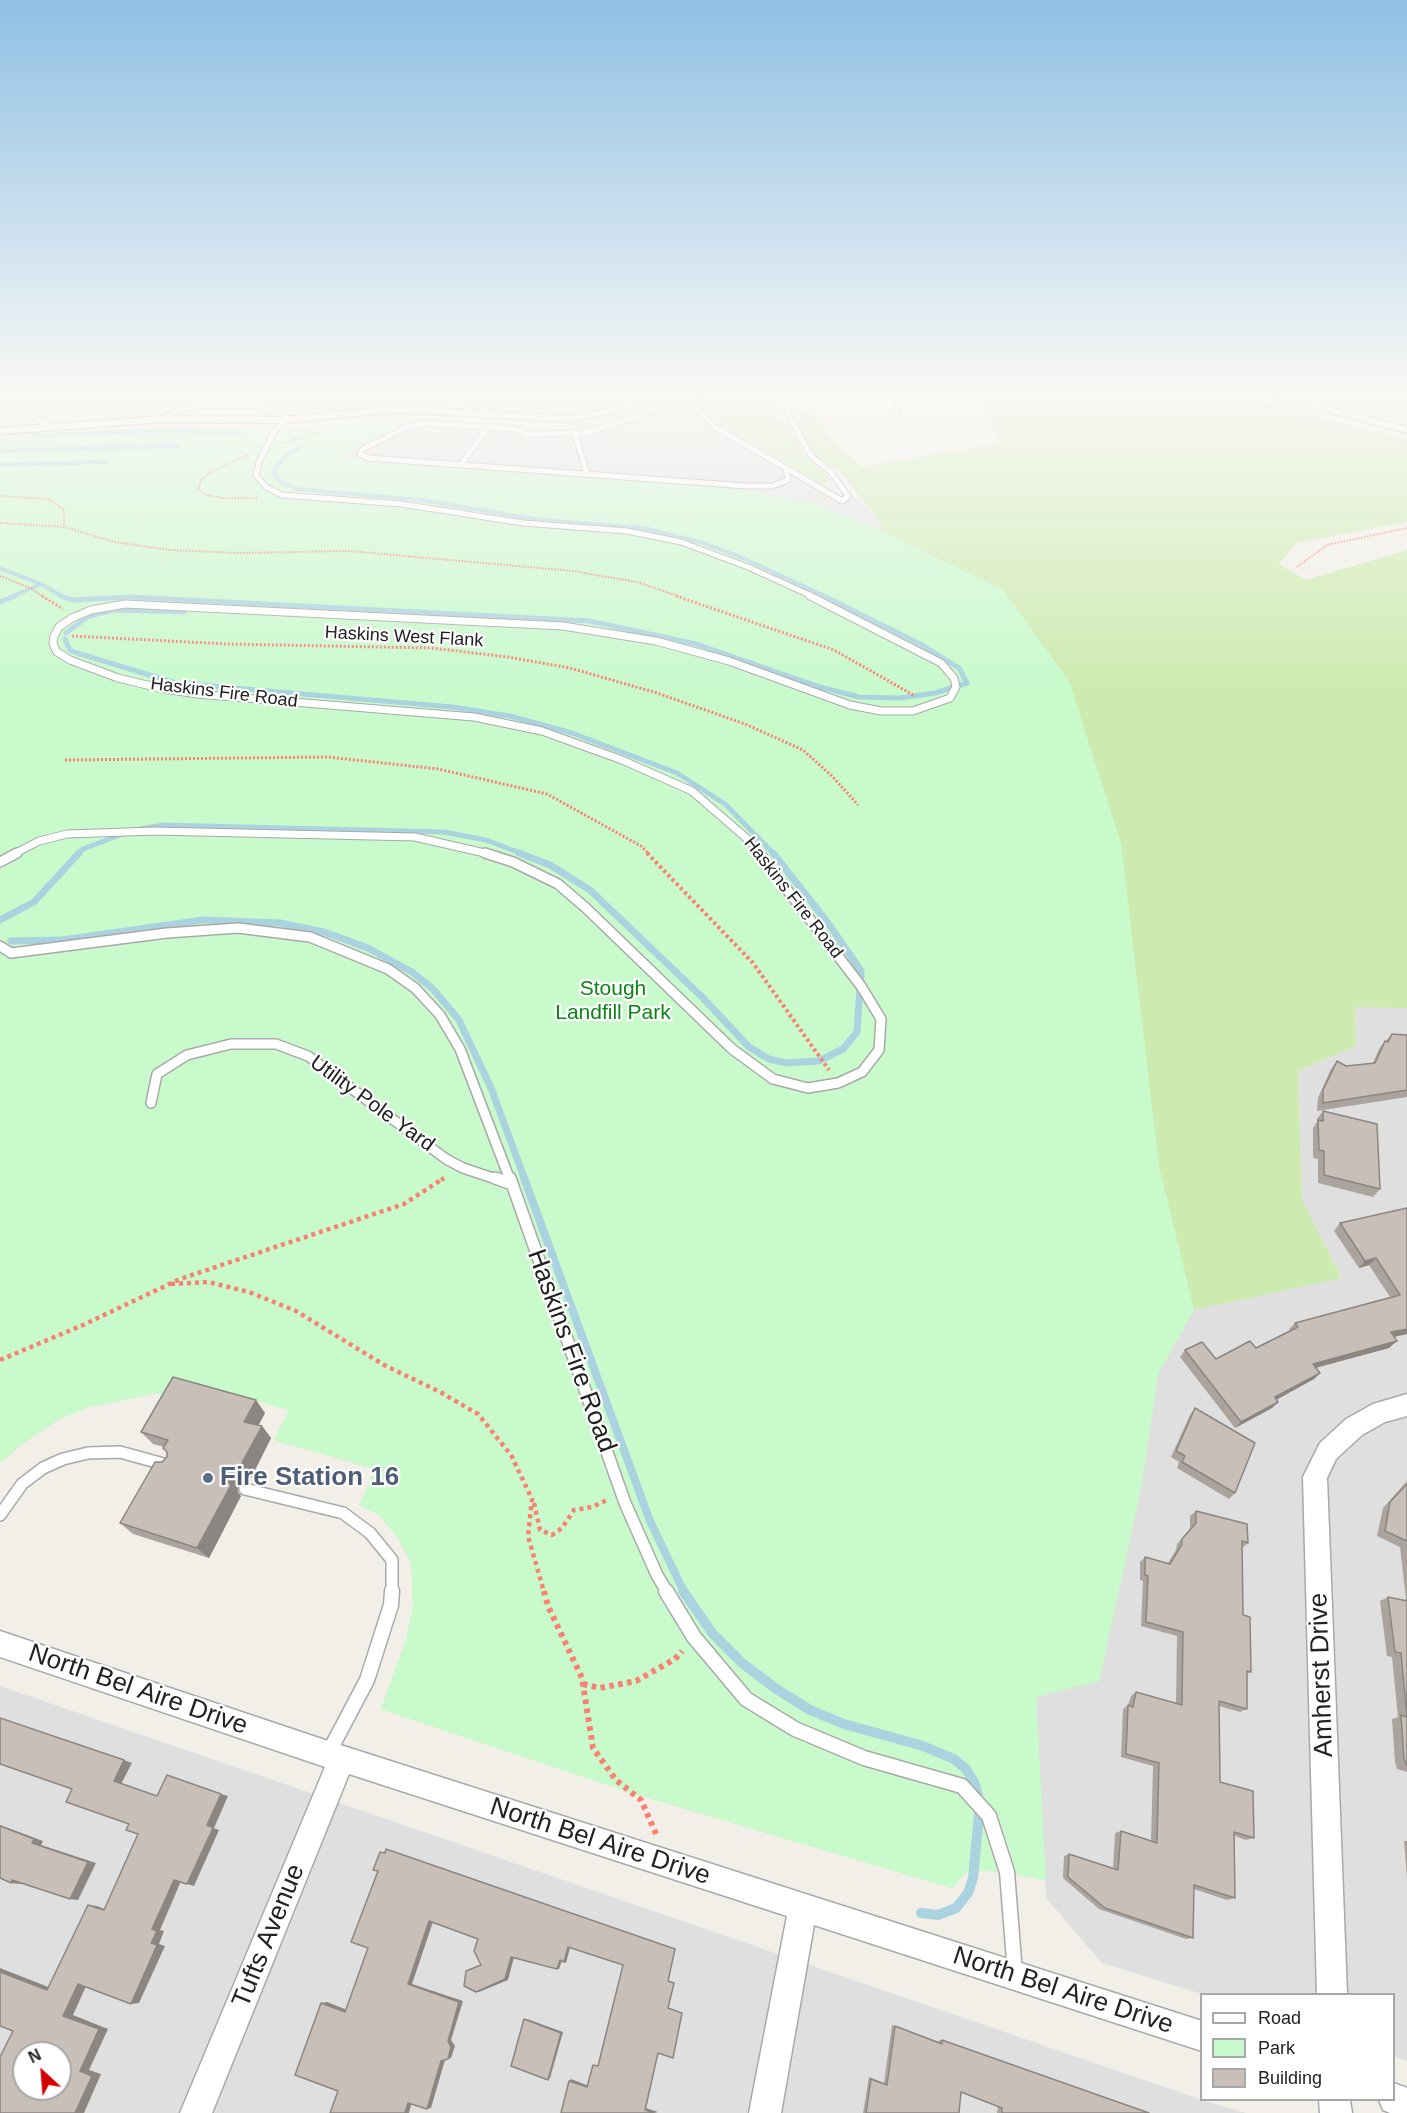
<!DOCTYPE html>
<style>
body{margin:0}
#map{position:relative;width:1407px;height:2113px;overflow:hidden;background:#f2efe9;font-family:Helvetica,sans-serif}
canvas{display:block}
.legend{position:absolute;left:1200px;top:1993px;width:195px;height:108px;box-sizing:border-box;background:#fff;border:2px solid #a7a7a7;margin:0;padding:8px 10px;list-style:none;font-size:18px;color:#222}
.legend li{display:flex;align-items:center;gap:12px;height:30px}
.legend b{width:30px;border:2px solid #a7a7a7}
.north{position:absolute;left:12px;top:2041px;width:60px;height:60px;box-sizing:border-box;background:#fff;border:2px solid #a7a7a7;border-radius:50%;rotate:334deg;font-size:16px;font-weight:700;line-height:24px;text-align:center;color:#222}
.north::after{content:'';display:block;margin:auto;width:21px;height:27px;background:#d40000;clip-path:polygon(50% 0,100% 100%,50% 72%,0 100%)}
</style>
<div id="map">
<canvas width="1407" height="2113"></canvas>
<ul class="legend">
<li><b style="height:8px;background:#fff"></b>Road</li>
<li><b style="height:16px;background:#c8facc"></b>Park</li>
<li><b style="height:16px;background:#c7bfb8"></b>Building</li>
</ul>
<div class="north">N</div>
</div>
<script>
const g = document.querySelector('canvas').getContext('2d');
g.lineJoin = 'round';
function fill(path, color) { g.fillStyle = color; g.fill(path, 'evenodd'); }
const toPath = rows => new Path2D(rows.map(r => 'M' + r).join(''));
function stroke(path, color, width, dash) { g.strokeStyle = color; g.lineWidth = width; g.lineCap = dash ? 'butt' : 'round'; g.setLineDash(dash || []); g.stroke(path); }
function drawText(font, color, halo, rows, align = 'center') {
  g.font = font + ' Helvetica,sans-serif'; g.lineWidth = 4.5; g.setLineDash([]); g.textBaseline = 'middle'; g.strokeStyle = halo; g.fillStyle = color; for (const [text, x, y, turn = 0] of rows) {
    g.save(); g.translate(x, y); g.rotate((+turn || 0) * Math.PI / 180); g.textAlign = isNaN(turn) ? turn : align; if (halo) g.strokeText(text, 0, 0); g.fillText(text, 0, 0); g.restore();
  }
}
fill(toPath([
 [1355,1007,1407,1008,1407,2061,1394,2056,1394,1994,1202,1994,1102,1963,1046,1898,1036,1696,1099,1681,1141,1489,1158,1374,1194,1310,1342,1277,1302,1200,1298,1071,1356,1046],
 [0,1686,1202,2100,1246,2113,0,2113],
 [24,2053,60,2053,60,2089,24,2089]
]), '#e0dfdf');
fill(toPath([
 [2,393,296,393,298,398,333,397,355,393,467,393,464,401,450,400,446,406,397,404,309,413,278,407,260,399,195,399,147,413,38,417,31,419],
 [701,393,768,393,773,404,774,417,788,426,807,457,831,479,823,485,719,423],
 [994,393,1229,393,1407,440,1407,522,1296,543,1279,564,1306,580,1407,550,1407,1008,1355,1007,1356,1046,1298,1071,1302,1200,1342,1278,1194,1310,1158,1374,1141,1489,1099,1681,1036,1697,1046,1881,1007,1872,969,1870,952,1888,632,1793,381,1709,406,1640,413,1606,411,1562,396,1535,379,1515,360,1505,375,1469,274,1440,289,1410,182,1380,170,1397,157,1393,86,1408,61,1418,22,1444,0,1463,0,438,161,426,251,427,262,430,261,433,404,417,422,417,341,458,885,529,840,471,818,458,803,436,792,416,804,412,814,416,836,445,863,467,999,443,987,413,989,397],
 [1293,393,1407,393,1407,423]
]), '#cdebb0');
fill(toPath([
 [467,393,632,393,610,404,579,411,548,412,448,403,449,400,464,401],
 [404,417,422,417,379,437,340,459,724,486,817,504,880,530,1003,590,1069,681,1121,843,1159,1166,1194,1310,1158,1374,1141,1489,1099,1681,1036,1697,1046,1881,1007,1872,969,1870,952,1888,632,1793,381,1709,406,1640,413,1606,411,1562,396,1535,379,1515,360,1505,375,1469,274,1440,289,1410,182,1380,170,1397,157,1393,86,1408,61,1418,22,1444,0,1463,0,438,161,426,251,427,262,430,261,433]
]), '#c8facc');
fill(toPath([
 [670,393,701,393,719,423,832,490,861,500,885,529,880,530,817,504,724,486,339,459,379,437,422,417,528,426,564,426,603,421,640,411]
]), '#e2e2e2');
stroke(toPath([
 [32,436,161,430,239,433],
 [298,448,284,457,275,470,275,475,282,483,297,489,421,500,540,520,644,528,703,543,743,558,827,597],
 [0,451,179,446],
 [0,465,106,462],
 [0,568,41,584,11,597],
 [41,584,63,597]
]), '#aad3df', 4);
stroke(toPath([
 [61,596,73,600,130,597,590,621,696,644,820,687,859,697,900,698,935,693,967,683,959,668,924,646,824,596],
 [0,602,15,596],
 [66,633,89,616,114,610,184,612],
 [65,639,70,650,77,653,176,683,452,707,510,716,572,733,677,773,725,804,774,854],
 [135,830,163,825,444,832,486,840,523,854],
 [78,854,83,849,125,833]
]), '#aad3df', 5);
stroke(toPath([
 [519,853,550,865,590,890,702,997,749,1047,769,1059,786,1063,819,1061,843,1049,857,1032,861,971,828,923,773,853],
 [0,920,34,902,79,853],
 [11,941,62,940,203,920,280,923,324,932,368,948,412,972,433,989,459,1020,491,1088,525,1180]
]), '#aad3df', 7);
stroke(toPath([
 [524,1178,650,1521,684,1592]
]), '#aad3df', 8);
stroke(toPath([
 [683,1591,713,1634,742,1663,775,1688,810,1710,844,1724,923,1746,954,1759,966,1769,974,1782,978,1795,979,1815,973,1878,968,1893,956,1908,938,1915,921,1913]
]), '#aad3df', 10);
const serviceFar4 = toPath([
 [683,393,639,416,585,433,526,434,517,429,423,423,407,427,363,449,360,454,368,458,746,486,772,486,788,480,786,468,713,426,696,406,691,393],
 [892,393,899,402,896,417],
 [656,394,674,399],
 [0,403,53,427],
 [469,413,473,393],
 [486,414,488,393],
 [163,419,180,409,201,405,257,406,284,414,284,420,274,432,259,462,256,475,266,487,282,495,401,504,523,523,627,531,681,542,748,567,814,597],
 [575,434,587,474],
 [461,465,488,426],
 [786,468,842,501,848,496,831,472,812,457,787,413,801,394,806,393]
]);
const serviceFar3 = toPath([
 [14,854,39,841,67,834,155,831,415,837,489,854],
 [761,854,752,843,692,791,622,760,542,731,474,717,197,694,159,688,118,678,70,660,57,652,53,644,54,636,59,627,72,618,91,610,125,604,563,626,656,641,729,661,850,705,881,711,913,711,950,698,956,687,954,678,941,663,810,596]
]);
const serviceFar2 = toPath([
 [485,853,513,862,558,884,586,908,732,1049,773,1079,808,1088,838,1083,862,1072,879,1050,881,1019,861,986,759,853],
 [0,862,17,853],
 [0,946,11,953,167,933,238,928,310,937,388,969,415,988,440,1015,460,1049,510,1180],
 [151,1103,157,1074,187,1055,231,1044,276,1044,308,1056,446,1159,463,1168,499,1180]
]);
const serviceFar1 = toPath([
 [495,1178,512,1184],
 [510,1178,625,1503,657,1575,667,1592],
 [245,1489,343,1513,370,1533,392,1560,392,1592],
 [0,1515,22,1484,43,1468,63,1459,88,1453,120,1452,167,1465]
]);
const service = toPath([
 [666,1591,694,1637,746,1699,795,1729,864,1758,962,1786,989,1816,1007,1872,1015,1973],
 [329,1752,367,1680,391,1605,392,1591]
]);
const minor = toPath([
 [649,393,662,393,628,410,568,422,398,412,284,423,163,422,0,434,0,428,163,416,284,417,398,406,568,416,622,406,649,393],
 [1256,393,1273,393,1407,427,1407,433,1256,393],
 [1407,1394,1407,1416,1385,1422,1362,1435,1336,1459,1327,1478,1347,1994,1317,1994,1303,1477,1320,1443,1346,1419,1373,1404,1407,1394],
 [0,1631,328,1741,1202,2021,1202,2051,814,1925,781,2113,749,2113,787,1916,349,1774,212,2113,180,2113,325,1767,0,1657,0,1631],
 [1394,2083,1407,2088,1407,2113,1390,2113,1383,2110,1379,2100,1394,2100,1394,2083],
 [1319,2100,1350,2100,1352,2113,1320,2113,1319,2100]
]);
stroke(serviceFar4, '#a9a9a9', 7);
stroke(serviceFar3, '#a9a9a9', 9);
stroke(serviceFar2, '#a9a9a9', 12);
stroke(serviceFar1, '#a9a9a9', 14);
stroke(service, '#a9a9a9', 17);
stroke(minor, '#a9a9a9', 3);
stroke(toPath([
 [513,393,526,401],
 [527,400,539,393],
 [283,443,316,433],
 [248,455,210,472,201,480,198,489,206,495,223,498,257,498],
 [0,496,49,499,64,510,64,527],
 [0,523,64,527,115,542,170,550,238,553,349,551,573,571,637,582,681,597],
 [1297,567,1327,545,1407,528],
 [0,576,30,588,44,597]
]), '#fa8072', 2, [1.5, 1.5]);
stroke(toPath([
 [42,596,63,609],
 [676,596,834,650,915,696],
 [72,636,227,644,432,648,508,657,570,668,657,693,745,724,803,750,832,776,858,805],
 [65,760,328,757,438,769,547,794,641,846,649,854]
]), '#fa8072', 3, [2, 2]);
stroke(toPath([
 [647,853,753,963,829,1070],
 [441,1180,446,1177]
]), '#fa8072', 4, [3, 3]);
stroke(toPath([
 [171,1284,208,1282,249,1292,296,1311,384,1365,440,1392,478,1414,511,1455,532,1499,528,1536,544,1592],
 [0,1360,83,1325,180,1279,404,1204,444,1178],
 [534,1503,540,1530,552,1535,562,1528,574,1510,592,1507,607,1500]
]), '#fa8072', 4.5, [4, 4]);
stroke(toPath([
 [544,1591,548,1606,582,1678,593,1748,616,1780,641,1800,657,1836],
 [583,1684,600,1688,636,1681,675,1659,682,1651]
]), '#fa8072', 6, [4.5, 4.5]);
stroke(serviceFar4, '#fff', 5);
stroke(serviceFar3, '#fff', 7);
stroke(serviceFar2, '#fff', 9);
stroke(serviceFar1, '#fff', 11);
stroke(service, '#fff', 14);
fill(minor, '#fff');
fill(toPath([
 [1392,1034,1407,1035,1407,1097,1317,1111,1318,1098,1331,1069,1337,1061,1346,1066,1373,1063,1379,1049,1385,1041,1386,1041],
 [1323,1111,1380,1189,1373,1197,1318,1183,1318,1159,1313,1158,1313,1128,1317,1122,1317,1119],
 [1407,1208,1407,1334,1394,1337,1389,1348,1316,1368,1320,1373,1314,1379,1276,1399,1278,1402,1272,1408,1235,1428,1180,1357,1185,1350,1216,1359,1256,1348,1290,1331,1289,1329,1295,1323,1390,1297,1369,1265,1359,1268,1334,1231,1340,1223],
 [1195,1408,1235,1493,1229,1499,1177,1468,1179,1462,1171,1457,1190,1415],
 [265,1413,258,1425,262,1426,271,1438,249,1482,242,1482,238,1487,238,1492,241,1496,209,1558,133,1534,120,1523,162,1462,167,1457,167,1452,164,1447,153,1444,141,1432],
 [1407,1481,1407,1772,1397,1769,1395,1762,1392,1719,1398,1717,1392,1657,1387,1656,1380,1601,1388,1597,1404,1600,1406,1599,1400,1547,1377,1536,1383,1508],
 [1196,1511,1248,1543,1242,1548,1243,1615,1251,1672,1247,1674,1247,1709,1240,1712,1219,1706,1220,1782,1254,1838,1246,1840,1235,1836,1235,1898,1227,1900,1194,1889,1193,1938,1186,1939,1099,1909,1063,1878,1064,1856,1069,1854,1113,1869,1115,1833,1121,1831,1151,1842,1153,1766,1121,1757,1123,1709,1128,1705,1131,1696,1136,1692,1176,1703,1177,1636,1141,1626,1143,1581,1140,1580,1140,1562,1145,1557,1168,1563,1176,1550,1177,1544,1190,1529,1190,1516],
 [1404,1841,1407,1841,1407,1879],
 [892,2025,939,2042,939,2040,942,2040,1149,2113,997,2113,998,2106,961,2092,959,2113,863,2113,869,2077,884,2083]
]), '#aba49e');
fill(toPath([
 [1376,1258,1369,1265,1359,1268,1365,1261],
 [1407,1329,1407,1334,1384,1339,1391,1332],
 [1397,1341,1389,1348,1307,1370,1313,1364],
 [1320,1373,1314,1379,1269,1404,1275,1397],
 [256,1400,265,1413,254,1434,244,1422],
 [1278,1402,1272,1408,1235,1428,1241,1422],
 [262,1426,271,1438,249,1482,238,1470],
 [232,1470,242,1482,238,1487,238,1492,227,1481,227,1475],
 [231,1485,241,1496,209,1558,197,1548],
 [124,1760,132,1763,121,1784,114,1781],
 [221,1794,228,1796,214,1828,207,1825],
 [0,1825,43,1841,41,1845,96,1863,78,1900,70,1899,32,1843,0,1826],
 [213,1828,219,1830,194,1886,187,1884],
 [12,1880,22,1882,20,1884,11,1883],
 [174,1880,181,1881,160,1930,164,1931,159,1944,165,1946,139,2003,131,2004,151,1943,152,1929],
 [88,1905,97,1906,112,1912,104,1910],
 [429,1921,433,1922,412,1984,463,2001,451,2040,455,2046,451,2058,448,2059,408,1984],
 [568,1947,570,1948,566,1963,564,1962],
 [511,1957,514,1957,508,1980,479,1992,476,1992],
 [560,1960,562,1961,559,1969,557,1969],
 [0,1968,56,1990,47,1990,0,1972],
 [78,1984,87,1984,73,2015,108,2029,89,2070,101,2074,84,2113,75,2113,80,2071,63,2016],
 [327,2002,350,2011,345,2012,321,2003],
 [524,2019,527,2019,563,2032,550,2078,548,2080],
 [658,2052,646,2108,658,2112,654,2113,645,2110],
 [445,2060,431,2108,427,2109,441,2061],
 [571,2079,589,2086,587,2087,569,2081],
 [412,2101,409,2113,405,2113,408,2103]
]), '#8b8681');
const building = toPath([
 [1392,1034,1407,1035,1407,1090,1323,1103,1323,1090,1337,1061,1346,1066,1375,1063,1385,1041,1388,1042,1392,1034],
 [1323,1111,1377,1124,1380,1189,1324,1175,1324,1151,1319,1150,1318,1120,1323,1121,1323,1111],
 [1407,1208,1407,1329,1391,1332,1397,1341,1313,1364,1320,1373,1275,1397,1278,1402,1241,1422,1185,1350,1202,1342,1216,1359,1250,1341,1256,1348,1298,1327,1295,1323,1400,1295,1376,1258,1365,1261,1340,1223,1407,1208],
 [173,1377,256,1400,244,1422,262,1426,238,1470,232,1470,227,1475,227,1481,231,1485,197,1548,120,1523,155,1462,162,1462,167,1457,167,1452,163,1448,168,1440,141,1432,173,1377],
 [1195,1408,1255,1443,1235,1493,1182,1462,1185,1456,1176,1451,1195,1408],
 [1407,1484,1407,1541,1385,1531,1390,1502,1407,1484],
 [1196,1511,1247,1524,1248,1543,1242,1541,1243,1615,1250,1617,1251,1672,1247,1671,1247,1709,1219,1701,1220,1782,1253,1791,1254,1838,1234,1832,1235,1898,1194,1885,1193,1938,1105,1908,1068,1877,1069,1854,1118,1870,1121,1831,1157,1843,1159,1763,1126,1754,1128,1705,1133,1707,1136,1692,1182,1705,1183,1632,1146,1622,1148,1576,1145,1575,1145,1557,1170,1564,1182,1544,1182,1539,1196,1523,1196,1511],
 [1388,1597,1407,1601,1407,1766,1404,1759,1401,1715,1407,1717,1401,1653,1395,1652,1388,1597],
 [0,1718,124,1760,114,1781,157,1796,167,1775,221,1794,207,1825,213,1828,187,1884,174,1880,152,1929,157,1931,151,1943,157,1945,131,2004,78,1984,63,2016,99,2029,80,2071,92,2076,75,2113,0,2113,0,2057,13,2031,0,2026,0,1972,47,1990,88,1905,104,1910,138,1834,126,1830,129,1824,66,1802,72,1789,0,1764,0,1718],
 [24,2053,60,2053,60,2089,24,2089,24,2053],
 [0,1826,34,1839,32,1843,88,1862,70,1899,12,1880,11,1883,0,1878,0,1826],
 [386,1849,675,1949,668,1981,674,1983,668,2008,682,2013,673,2058,658,2053,645,2110,654,2113,561,2113,569,2081,587,2087,593,2065,598,2066,623,1965,568,1947,564,1962,560,1960,557,1969,511,1957,505,1979,476,1992,464,1986,466,1971,481,1965,474,1951,478,1939,429,1921,408,1984,459,2002,448,2041,451,2047,448,2059,441,2061,427,2109,408,2103,405,2113,330,2113,338,2091,295,2075,321,2003,345,2012,368,1948,351,1942,378,1871,373,1870,380,1852,385,1853,386,1849],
 [524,2019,561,2033,548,2080,511,2066,524,2019],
 [895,2026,942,2044,942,2040,1149,2113,1002,2113,1002,2108,961,2092,959,2113,866,2113,871,2079,887,2085,895,2026]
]);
fill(building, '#c7bfb8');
stroke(building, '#8b8681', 1.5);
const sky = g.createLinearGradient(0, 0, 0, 689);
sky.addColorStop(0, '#8fc0e4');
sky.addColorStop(0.57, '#f9f8f5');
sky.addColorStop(1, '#f9f8f500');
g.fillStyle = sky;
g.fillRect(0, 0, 1407, 689);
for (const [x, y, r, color] of [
 [208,1478,6,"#5c6f8a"]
]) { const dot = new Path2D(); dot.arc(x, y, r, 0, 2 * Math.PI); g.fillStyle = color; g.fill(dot); stroke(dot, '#fff', 2); }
drawText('18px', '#222', '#fff', [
 ["Haskins West Flank",404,637,3],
 ["Haskins Fire Road",224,693,7],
 ["Haskins Fire Road",793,898,52]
]);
drawText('21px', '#0c8416', '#fff', [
 ["Stough",613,989],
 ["Landfill Park",613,1013]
]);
drawText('21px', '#222', '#fff', [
 ["Utility Pole Yard",372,1104,36]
]);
drawText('26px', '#222', '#fff', [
 ["Haskins Fire Road",571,1351,70],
 ["Amherst Drive",1322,1675,-92],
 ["North Bel Aire Drive",138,1690,19],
 ["North Bel Aire Drive",600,1842,18],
 ["Tufts Avenue",269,1936,-68],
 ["North Bel Aire Drive",1063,1991,18]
]);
drawText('bold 26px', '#4e5e75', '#fff', [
 ["Fire Station 16",220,1478]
], 'left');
</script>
